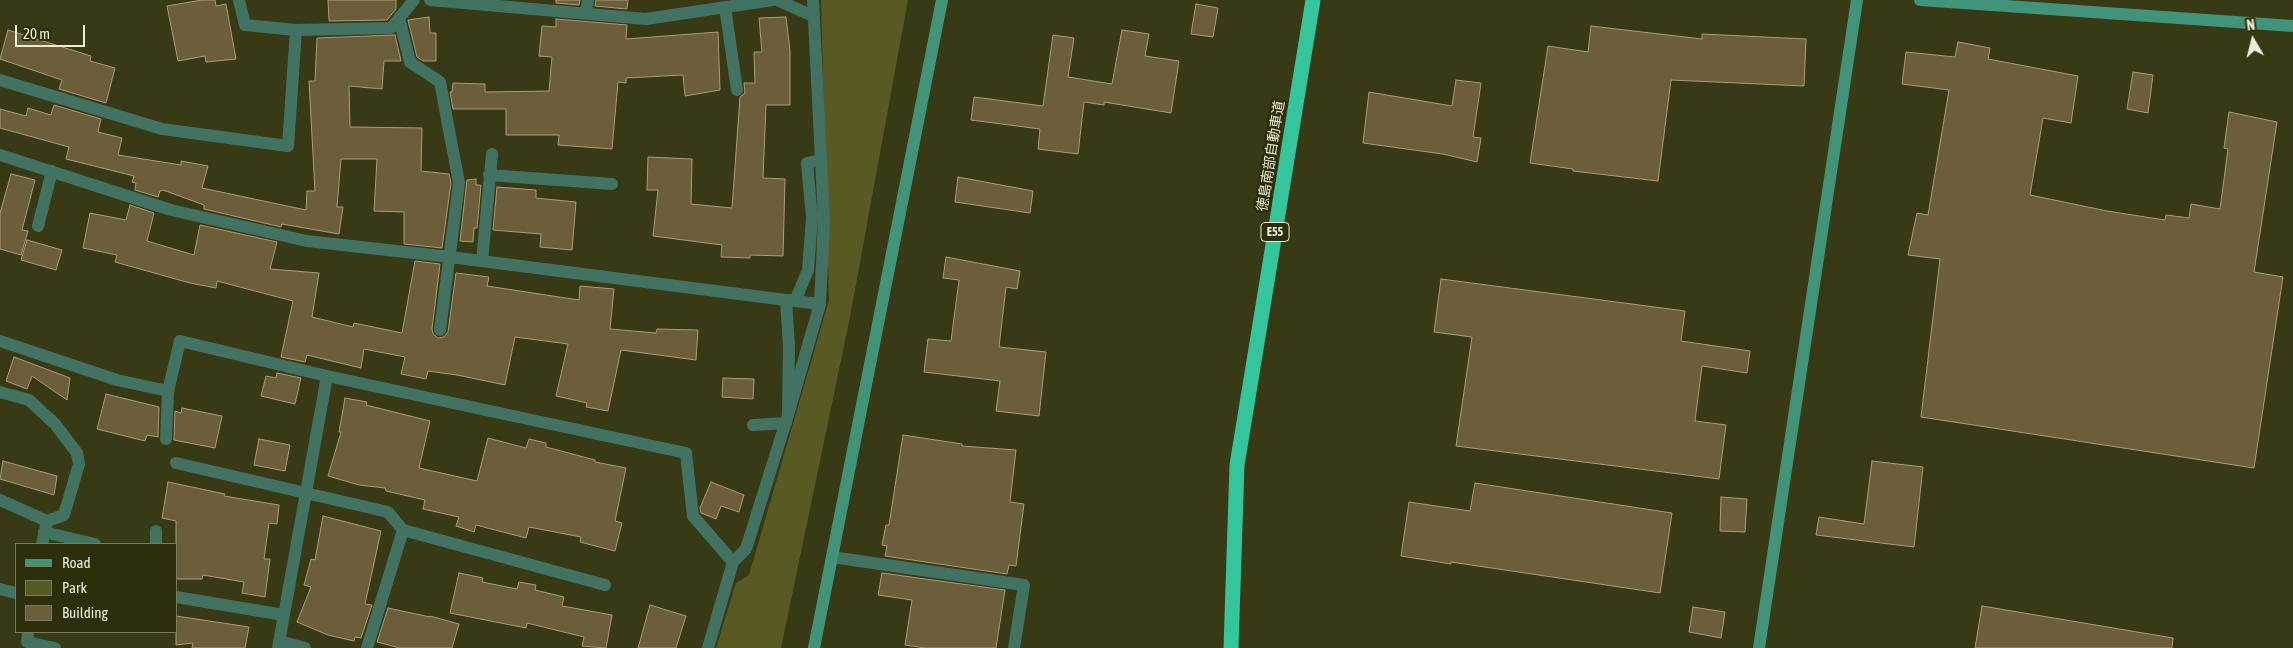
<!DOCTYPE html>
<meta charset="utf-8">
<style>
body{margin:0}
#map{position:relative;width:2293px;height:648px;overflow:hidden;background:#383915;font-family:"Asap Condensed",sans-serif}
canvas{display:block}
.legend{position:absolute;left:15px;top:543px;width:162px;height:90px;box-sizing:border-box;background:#2e2e0a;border:1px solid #7a7a5d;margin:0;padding:6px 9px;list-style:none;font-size:15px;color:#ecedd9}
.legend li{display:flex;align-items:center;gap:10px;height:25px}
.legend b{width:25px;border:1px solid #7a7a5d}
.north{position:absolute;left:2228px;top:15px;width:50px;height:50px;-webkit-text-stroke:4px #2e2e0a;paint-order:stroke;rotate:352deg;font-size:14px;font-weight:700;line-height:20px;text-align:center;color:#ecedd9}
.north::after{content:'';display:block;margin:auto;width:18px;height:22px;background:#ecedd9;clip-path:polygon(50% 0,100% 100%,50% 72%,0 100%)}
.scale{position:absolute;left:15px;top:25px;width:70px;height:22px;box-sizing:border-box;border:2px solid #ecedd9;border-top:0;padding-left:6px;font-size:15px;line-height:18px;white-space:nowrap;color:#ecedd9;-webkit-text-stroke:4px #2e2e0a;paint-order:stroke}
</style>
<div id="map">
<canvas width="2293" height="648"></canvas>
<ul class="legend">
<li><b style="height:6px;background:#41947a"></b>Road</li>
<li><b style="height:14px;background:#595923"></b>Park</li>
<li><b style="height:14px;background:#6c5e3b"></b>Building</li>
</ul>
<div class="north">N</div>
<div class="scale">20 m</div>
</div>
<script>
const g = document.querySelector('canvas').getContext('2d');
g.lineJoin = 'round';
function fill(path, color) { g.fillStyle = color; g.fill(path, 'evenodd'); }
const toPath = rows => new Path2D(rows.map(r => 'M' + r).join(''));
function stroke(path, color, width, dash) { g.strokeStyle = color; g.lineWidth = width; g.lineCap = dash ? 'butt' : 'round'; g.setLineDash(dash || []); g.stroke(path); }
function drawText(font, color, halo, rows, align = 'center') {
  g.font = font + ' "Asap Condensed","Noto Sans JP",sans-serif'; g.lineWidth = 5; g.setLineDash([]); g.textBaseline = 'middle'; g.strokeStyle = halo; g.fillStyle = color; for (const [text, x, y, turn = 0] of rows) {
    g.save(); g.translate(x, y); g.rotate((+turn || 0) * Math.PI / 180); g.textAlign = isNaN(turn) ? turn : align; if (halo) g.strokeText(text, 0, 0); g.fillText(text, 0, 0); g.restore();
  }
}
fill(toPath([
 [821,0,908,0,850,317,781,648,716,648,736,583,749,575,829,300]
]), '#595923');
const building = toPath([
 [202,0,215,0,216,6,226,4,236,59,206,62,205,56,178,61,167,6,202,0],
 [328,0,396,0,396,9,387,20,329,21,328,0],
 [556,0,580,0,579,5,556,3,556,0],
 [596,0,628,0,627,9,595,6,596,0],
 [1196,4,1218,8,1213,37,1191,34,1196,4],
 [429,17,430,33,436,33,436,61,423,61,417,57,408,20,429,17],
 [786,17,790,51,790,105,766,105,763,178,785,179,783,256,750,255,750,258,721,257,722,245,653,236,658,190,647,190,648,157,692,159,691,204,732,208,740,97,745,93,744,83,755,83,754,52,762,52,759,18,786,17],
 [556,19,627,25,626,39,718,32,720,90,685,96,683,75,626,78,626,83,618,82,612,149,558,145,559,135,506,135,506,109,453,109,450,92,452,92,453,83,485,84,485,92,549,91,552,57,539,56,542,26,556,27,556,19],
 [1591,26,1702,39,1702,34,1806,39,1804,86,1671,80,1658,181,1573,171,1573,169,1530,163,1548,46,1588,52,1591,26],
 [8,30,91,56,90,61,115,68,106,103,59,89,62,80,0,59,8,30],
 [1122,30,1149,34,1145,56,1179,61,1171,113,1104,102,1104,105,1084,102,1078,154,1038,149,1040,129,971,120,974,97,1043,106,1053,35,1074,38,1068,77,1112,84,1122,30],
 [395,35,401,61,384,61,382,89,349,86,350,127,422,128,421,171,449,174,451,183,442,248,404,244,404,212,374,211,377,159,341,159,337,207,343,207,339,234,282,224,281,227,204,209,204,205,163,190,160,191,158,197,135,190,136,183,132,182,134,176,66,159,69,147,0,128,0,109,26,116,28,108,51,115,54,105,101,119,98,132,122,138,118,155,181,165,181,161,208,166,202,188,306,210,307,191,315,191,309,81,315,81,317,38,395,35],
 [1958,42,1990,48,1988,59,2078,76,2071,123,2043,118,2030,195,2107,211,2165,220,2166,215,2189,218,2191,204,2220,209,2228,149,2224,148,2229,112,2277,122,2254,272,2283,277,2254,468,1921,417,1940,259,1908,255,1917,213,1928,215,1949,90,1902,84,1906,52,1955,57,1958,42],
 [2133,72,2153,75,2148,113,2127,109,2133,72],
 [1456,80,1481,83,1473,137,1481,138,1477,162,1443,154,1363,143,1369,92,1452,106,1456,80],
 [11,174,35,180,22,230,28,231,21,255,0,249,0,213,11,174],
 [958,177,1033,191,1030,213,955,202,958,177],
 [476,179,476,185,481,185,477,228,474,228,473,242,460,241,467,180,476,179],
 [497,187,536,190,536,198,576,202,572,250,540,247,541,234,493,230,497,187],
 [130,205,154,213,147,241,194,255,200,225,277,242,270,269,319,273,312,317,353,327,354,323,402,333,415,261,440,264,432,329,433,334,438,338,444,337,448,332,456,273,489,277,487,286,579,300,580,286,614,289,610,329,656,333,657,329,698,330,696,360,621,350,608,411,586,407,587,403,556,396,568,344,515,337,505,385,457,375,428,371,426,379,401,374,405,357,364,349,361,368,307,355,305,362,281,357,293,301,217,281,216,288,190,283,115,262,117,255,83,248,90,213,126,220,130,205],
 [27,240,62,250,56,270,21,260,27,240],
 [946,257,1020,271,1017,289,1006,287,999,347,1046,352,1039,416,996,411,1000,381,924,372,928,339,951,341,959,280,943,278,946,257],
 [1441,279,1685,311,1681,341,1750,351,1747,373,1702,366,1695,421,1726,425,1719,479,1456,446,1472,337,1434,332,1441,279],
 [14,357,70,378,67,400,32,376,27,389,6,381,14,357],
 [277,373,301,378,295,404,261,396,266,376,276,378,277,373],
 [723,378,754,379,753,399,722,397,723,378],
 [106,394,159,407,158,437,147,435,145,441,97,429,106,394],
 [345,398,367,402,366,405,430,421,419,468,477,481,488,438,526,448,529,439,546,443,546,447,595,460,595,462,626,468,615,521,622,523,615,551,580,542,581,537,529,527,526,538,476,525,474,532,456,526,459,517,423,509,425,500,386,491,385,488,359,485,328,476,341,432,339,432,345,398],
 [182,408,222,416,215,448,174,440,175,411,181,413,182,408],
 [903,435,962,444,962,446,1016,450,1010,502,1024,504,1016,566,1009,565,1007,574,885,556,887,546,882,545,886,525,889,525,903,435],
 [259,439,290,445,285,471,254,465,259,439],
 [3,461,57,476,54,495,0,479,3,461],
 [1872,461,1923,467,1914,547,1816,535,1819,517,1864,524,1872,461],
 [168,482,225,494,224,496,279,505,277,524,269,523,264,559,270,559,265,597,242,593,244,582,203,575,202,579,176,579,176,521,162,518,168,482],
 [711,482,744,495,739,512,721,506,716,519,701,513,700,508,711,482],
 [1475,483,1672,513,1660,593,1451,562,1451,564,1401,556,1409,502,1470,511,1475,483],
 [1721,497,1747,499,1745,532,1720,531,1721,497],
 [323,516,381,531,365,604,372,605,361,638,355,637,354,641,328,635,297,622,311,587,304,585,311,559,315,560,323,516],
 [459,573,483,578,482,582,517,589,519,582,536,585,535,590,564,597,562,606,612,615,606,648,582,646,584,637,527,623,526,628,450,613,459,573],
 [882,573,1005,590,996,648,925,648,905,645,912,600,878,595,882,573],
 [650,605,686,616,676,648,638,648,650,605],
 [1982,606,2173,638,2172,648,1975,648,1982,606],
 [1693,607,1725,612,1721,638,1689,632,1693,607],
 [388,608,430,617,430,616,459,624,452,648,400,648,377,642,388,608],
 [176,616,249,627,245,648,192,648,193,643,176,645,176,616]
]);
fill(building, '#6c5e3b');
stroke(building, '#ab9d78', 1);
stroke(toPath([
 [239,0,245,25,296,30,391,28,414,0],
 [430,0,646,19,773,0],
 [777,0,813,16],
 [725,7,737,90],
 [586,13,588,0],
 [399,18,410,62,440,82,459,183,440,330],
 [0,80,162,129,288,146,296,30],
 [0,155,171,210,307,241,450,257,786,300,789,346,788,415],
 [489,175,612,184],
 [38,226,52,171],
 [482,261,492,154],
 [788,300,820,304],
 [795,301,808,270,812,218,807,163,821,160],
 [0,341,117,380,168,391,180,341,327,376,686,453,693,516,733,562],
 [0,392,29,400,55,424,77,453,79,464,64,515,47,521],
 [753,425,786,423],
 [166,439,168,391],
 [176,463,388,512,403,530,605,585],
 [0,500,47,521,42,544],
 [156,531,156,544],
 [44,532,95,544],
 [832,557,1024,585,1014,648],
 [0,589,16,593],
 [176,597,284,615],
 [28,632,27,642,55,648],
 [279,641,305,648],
 [278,648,327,376],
 [367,648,403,530],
 [708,648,733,562,746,549,788,415,820,304,824,220,813,0]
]), '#427362', 12);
stroke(toPath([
 [1920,0,2293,26],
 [814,648,942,0],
 [1759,648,1857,0]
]), '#41947a', 12);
stroke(toPath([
 [1231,648,1237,465,1313,0]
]), '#33c59c', 15);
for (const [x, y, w] of [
 [1275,232,28]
]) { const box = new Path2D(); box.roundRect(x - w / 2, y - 9.5, w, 19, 4); g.fillStyle = '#2e2e0a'; g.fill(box); stroke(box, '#ecedd9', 1); }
drawText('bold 12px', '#ecedd9', null, [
 ["E55",1275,232]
]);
drawText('14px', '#ecedd9', '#2e2e0a', [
 ["徳島南部自動車道",1271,156,-81]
]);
</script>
